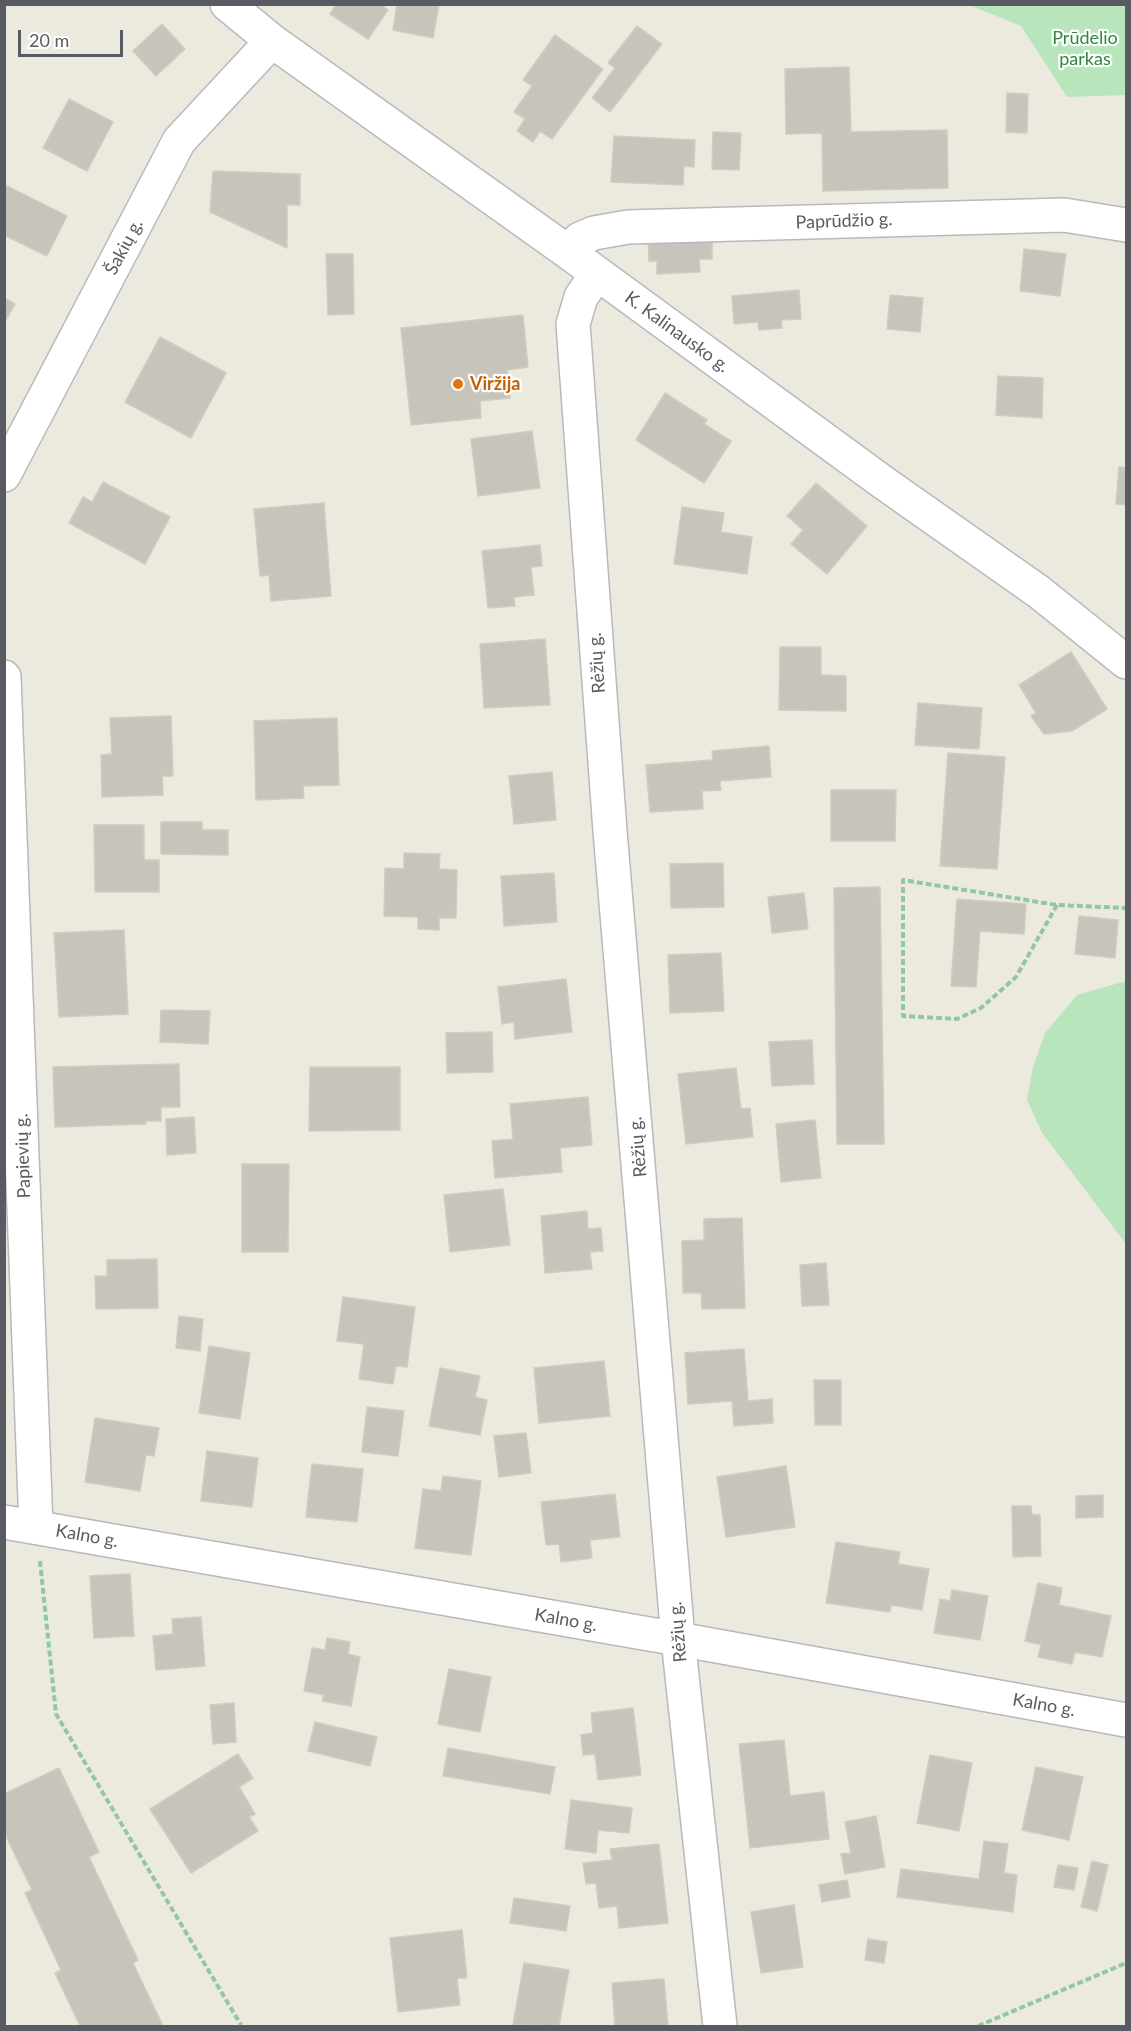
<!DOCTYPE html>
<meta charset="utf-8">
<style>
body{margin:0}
#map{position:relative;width:1131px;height:2031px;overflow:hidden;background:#eceadf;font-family:Lato,sans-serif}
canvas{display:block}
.frame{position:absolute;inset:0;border:6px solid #585b61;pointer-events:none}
.scale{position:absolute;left:18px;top:30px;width:105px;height:27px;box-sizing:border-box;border:3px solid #585b61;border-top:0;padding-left:8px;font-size:18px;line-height:21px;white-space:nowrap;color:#585b61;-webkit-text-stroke:4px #fff;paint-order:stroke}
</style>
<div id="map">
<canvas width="1131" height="2031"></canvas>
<div class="frame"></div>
<div class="scale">20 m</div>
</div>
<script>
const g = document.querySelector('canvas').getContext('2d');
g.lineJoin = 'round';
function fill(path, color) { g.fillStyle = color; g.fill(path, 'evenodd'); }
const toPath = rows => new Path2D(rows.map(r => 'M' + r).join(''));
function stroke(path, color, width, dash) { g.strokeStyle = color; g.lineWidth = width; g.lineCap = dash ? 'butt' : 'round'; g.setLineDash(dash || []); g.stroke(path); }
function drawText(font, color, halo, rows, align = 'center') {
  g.font = font + ' Lato,sans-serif'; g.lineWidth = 4.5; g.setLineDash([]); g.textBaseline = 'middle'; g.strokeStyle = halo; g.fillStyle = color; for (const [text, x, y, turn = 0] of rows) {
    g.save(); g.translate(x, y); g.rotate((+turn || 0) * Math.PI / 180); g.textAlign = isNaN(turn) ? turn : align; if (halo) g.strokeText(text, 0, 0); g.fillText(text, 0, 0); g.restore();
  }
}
fill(toPath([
 [969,5,1126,5,1126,95,1067,97,1021,26],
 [1126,981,1126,1244,1042,1133,1027,1100,1033,1067,1045,1033,1077,995]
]), '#b9e5bc');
const building = toPath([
 [337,4,380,4,388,10,368,39,330,14,337,4],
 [397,4,439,4,433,38,393,30,397,4],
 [162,24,185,49,156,76,133,51,162,24],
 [637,26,662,44,610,112,592,98,615,68,608,63,637,26],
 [555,35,603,69,552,139,540,131,533,142,517,131,525,119,514,112,532,86,523,80,555,35],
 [849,67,851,132,947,130,948,188,823,191,822,133,786,134,785,69,849,67],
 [1007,93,1028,94,1027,133,1006,132,1007,93],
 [69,99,113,122,87,171,43,148,69,99],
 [713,132,741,133,739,170,712,169,713,132],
 [614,136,695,140,694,167,684,166,683,185,611,182,614,136],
 [213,171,300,174,300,205,287,205,287,248,210,212,213,171],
 [5,185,67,216,47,256,4,235,5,185],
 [712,234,712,259,699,259,700,272,657,274,657,261,649,261,648,236,712,234],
 [1024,249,1066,254,1060,296,1020,291,1024,249],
 [326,254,353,254,354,314,328,315,326,254],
 [799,290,801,319,781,320,782,328,759,330,758,322,734,324,732,296,799,290],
 [890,295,923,298,920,332,887,329,890,295],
 [4,298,15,304,4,323,4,298],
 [523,315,528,367,507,370,510,398,480,401,481,418,411,425,401,328,523,315],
 [160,337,226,373,191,438,125,402,160,337],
 [998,376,1043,378,1042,418,996,415,998,376],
 [665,393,707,420,704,424,731,441,704,483,636,440,665,393],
 [532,431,540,488,478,496,471,439,532,431],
 [1119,467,1126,468,1126,505,1116,504,1119,467],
 [103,482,170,517,145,564,69,523,83,497,92,502,103,482],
 [816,483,867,526,827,574,791,544,803,530,787,516,816,483],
 [324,503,331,596,271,601,269,575,260,576,254,509,324,503],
 [682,507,724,513,721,532,752,537,747,574,674,564,682,507],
 [540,545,542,566,531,567,534,595,514,597,515,606,488,608,482,551,540,545],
 [545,639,550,705,484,708,480,644,545,639],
 [780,647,821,647,821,675,846,676,846,711,779,710,780,647],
 [1071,652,1107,709,1072,731,1044,734,1031,716,1036,713,1019,685,1071,652],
 [918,703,982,708,979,749,915,745,918,703],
 [171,716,173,776,162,776,163,795,102,797,101,755,112,754,110,718,171,716],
 [337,718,339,785,303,786,304,798,256,800,254,721,337,718],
 [769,746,771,777,720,781,721,790,702,791,703,809,650,812,646,765,713,760,712,751,769,746],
 [948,753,1005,757,997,869,940,866,948,753],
 [552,772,556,820,514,824,509,776,552,772],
 [831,790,896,790,895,841,831,841,831,790],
 [161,822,202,822,202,830,228,830,228,855,161,854,161,822],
 [94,825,144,825,144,860,159,860,159,892,95,892,94,825],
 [404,853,440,854,439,869,457,870,456,918,439,918,439,930,418,929,418,917,384,916,385,868,404,869,404,853],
 [723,863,724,907,671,908,670,864,723,863],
 [554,873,557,922,504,926,501,876,554,873],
 [880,887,884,1144,837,1144,834,888,880,887],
 [804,893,808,929,772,933,768,897,804,893],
 [957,899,1026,904,1024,934,980,931,976,987,951,986,957,899],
 [1079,916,1118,920,1115,958,1075,954,1079,916],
 [124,930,128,1014,59,1017,54,933,124,930],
 [721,953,724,1011,670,1013,668,955,721,953],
 [566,979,572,1032,515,1039,514,1022,502,1024,498,987,566,979],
 [161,1010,210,1011,208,1044,160,1042,161,1010],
 [492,1032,493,1072,447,1073,446,1033,492,1032],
 [812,1040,814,1084,772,1086,769,1042,812,1040],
 [179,1064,180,1107,161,1107,161,1121,145,1121,146,1124,55,1127,53,1067,179,1064],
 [310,1067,400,1067,400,1130,309,1131,310,1067],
 [736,1068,741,1109,750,1108,753,1137,686,1144,678,1074,736,1068],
 [588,1097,592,1145,560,1148,562,1172,495,1178,492,1141,513,1139,510,1104,588,1097],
 [194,1117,196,1153,167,1155,166,1119,194,1117],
 [815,1120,821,1178,781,1182,776,1124,815,1120],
 [242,1164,289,1164,288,1252,242,1252,242,1164],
 [503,1189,510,1245,450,1252,444,1195,503,1189],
 [587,1211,588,1229,601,1228,603,1251,590,1252,592,1269,545,1273,541,1216,587,1211],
 [742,1218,745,1308,702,1309,701,1293,683,1293,682,1241,704,1240,704,1219,742,1218],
 [157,1259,158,1308,96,1309,95,1276,107,1276,107,1260,157,1259],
 [826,1263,829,1305,802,1306,800,1265,826,1263],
 [343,1297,415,1307,407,1367,396,1366,393,1384,359,1379,364,1344,337,1341,343,1297],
 [179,1316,203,1319,200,1351,176,1348,179,1316],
 [209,1346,250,1353,240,1419,199,1413,209,1346],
 [744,1349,748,1401,772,1399,773,1423,734,1426,732,1401,688,1404,685,1353,744,1349],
 [604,1361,610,1416,539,1423,534,1368,604,1361],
 [440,1368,480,1376,475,1397,487,1400,480,1435,429,1426,440,1368],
 [814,1380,841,1380,841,1425,815,1425,814,1380],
 [367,1407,404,1411,398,1456,362,1452,367,1407],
 [95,1418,159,1428,154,1456,146,1455,140,1491,85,1482,95,1418],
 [526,1433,531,1473,499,1477,494,1436,526,1433],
 [207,1451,258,1458,252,1507,201,1501,207,1451],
 [312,1464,363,1469,357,1522,306,1517,312,1464],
 [786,1466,795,1527,726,1537,717,1477,786,1466],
 [443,1476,481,1481,471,1555,415,1548,423,1489,441,1491,443,1476],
 [615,1494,620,1537,590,1540,592,1558,561,1562,559,1544,546,1545,541,1502,615,1494],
 [1103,1495,1103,1517,1076,1518,1076,1496,1103,1495],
 [1012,1506,1031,1506,1032,1515,1040,1515,1041,1556,1013,1557,1012,1506],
 [836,1542,900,1552,898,1564,929,1569,922,1610,891,1605,890,1612,826,1603,836,1542],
 [130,1574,134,1636,94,1638,90,1576,130,1574],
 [1038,1583,1062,1588,1059,1605,1111,1616,1102,1657,1075,1652,1072,1664,1038,1657,1041,1645,1025,1641,1038,1583],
 [952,1590,988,1596,980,1640,934,1633,940,1599,950,1601,952,1590],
 [201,1617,205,1666,156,1670,153,1636,173,1634,172,1619,201,1617],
 [327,1638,350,1642,348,1654,360,1657,351,1706,322,1701,324,1695,304,1691,312,1648,325,1650,327,1638],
 [449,1669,491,1677,480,1732,438,1724,449,1669],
 [234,1703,236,1742,213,1744,210,1705,234,1703],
 [633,1708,641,1775,598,1780,595,1754,583,1755,581,1735,593,1733,591,1713,633,1708],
 [315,1722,377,1737,370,1766,308,1751,315,1722],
 [784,1740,790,1796,824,1792,829,1839,750,1848,739,1744,784,1740],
 [448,1748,555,1767,550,1794,443,1776,448,1748],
 [238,1754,253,1778,239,1787,255,1814,249,1817,258,1831,191,1873,150,1809,238,1754],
 [930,1755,972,1763,959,1831,917,1823,930,1755],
 [1036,1767,1083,1777,1069,1840,1022,1830,1036,1767],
 [59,1768,99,1852,89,1857,138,1960,133,1963,163,2026,80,2026,55,1973,61,1970,25,1893,32,1890,4,1832,4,1794,59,1768],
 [571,1800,632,1808,629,1833,598,1830,596,1853,565,1849,571,1800],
 [876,1816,885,1867,845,1874,841,1854,851,1853,845,1822,876,1816],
 [984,1841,1008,1844,1004,1873,1017,1875,1013,1912,897,1897,901,1869,979,1879,984,1841],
 [659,1844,668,1923,619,1928,617,1906,599,1908,596,1883,586,1884,583,1863,612,1860,610,1849,659,1844],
 [1092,1861,1108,1865,1097,1911,1081,1907,1092,1861],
 [1058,1865,1078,1868,1074,1890,1054,1887,1058,1865],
 [847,1880,850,1897,822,1902,819,1885,847,1880],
 [514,1898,570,1906,566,1931,510,1923,514,1898],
 [794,1905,803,1967,761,1973,751,1912,794,1905],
 [462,1930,467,1978,457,1978,460,2005,398,2012,390,1938,462,1930],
 [868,1939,887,1942,884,1963,865,1960,868,1939],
 [524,1963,569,1970,559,2026,513,2025,524,1963],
 [664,1979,668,2026,615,2026,612,1983,664,1979]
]);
fill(building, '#c7c4bc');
stroke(building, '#d1ccbd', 1.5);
const street = toPath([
 [227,4,272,41,568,252,884,483,1039,592,1126,662],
 [568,252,580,239,594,233,628,227,1064,215,1126,225],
 [597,274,581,297,573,324,610,831,678,1639,720,2026],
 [4,475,179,141,272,41],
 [4,677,36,1527],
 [4,1522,678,1639,1126,1720]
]);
stroke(street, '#b7b9bf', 36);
stroke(toPath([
 [1057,905,1016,977,981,1008,957,1019,903,1016,903,880,1057,905,1126,908],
 [40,1561,56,1714,241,2025],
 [978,2026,1126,1963]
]), '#92c6a5', 4, [6, 3]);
stroke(street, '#fff', 33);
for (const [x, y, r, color] of [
 [458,384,6,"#e8710a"]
]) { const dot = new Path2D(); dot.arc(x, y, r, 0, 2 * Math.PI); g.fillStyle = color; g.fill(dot); stroke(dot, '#fff', 2); }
drawText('18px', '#31863b', '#fff', [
 ["Prūdelio",1085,38],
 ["parkas",1085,59]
]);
drawText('18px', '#585b61', '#fff', [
 ["Paprūdžio g.",844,221,-2],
 ["Šakių g.",124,247,-62],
 ["K. Kalinausko g.",677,332,36],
 ["Rėžių g.",597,663,-94],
 ["Rėžių g.",638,1147,-95],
 ["Papievių g.",23,1156,-92],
 ["Kalno g.",87,1536,10],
 ["Kalno g.",566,1620,10],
 ["Rėžių g.",678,1632,-95],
 ["Kalno g.",1044,1705,10]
]);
drawText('bold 18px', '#c56008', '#fff', [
 ["Viržija",470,384]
], 'left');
</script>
